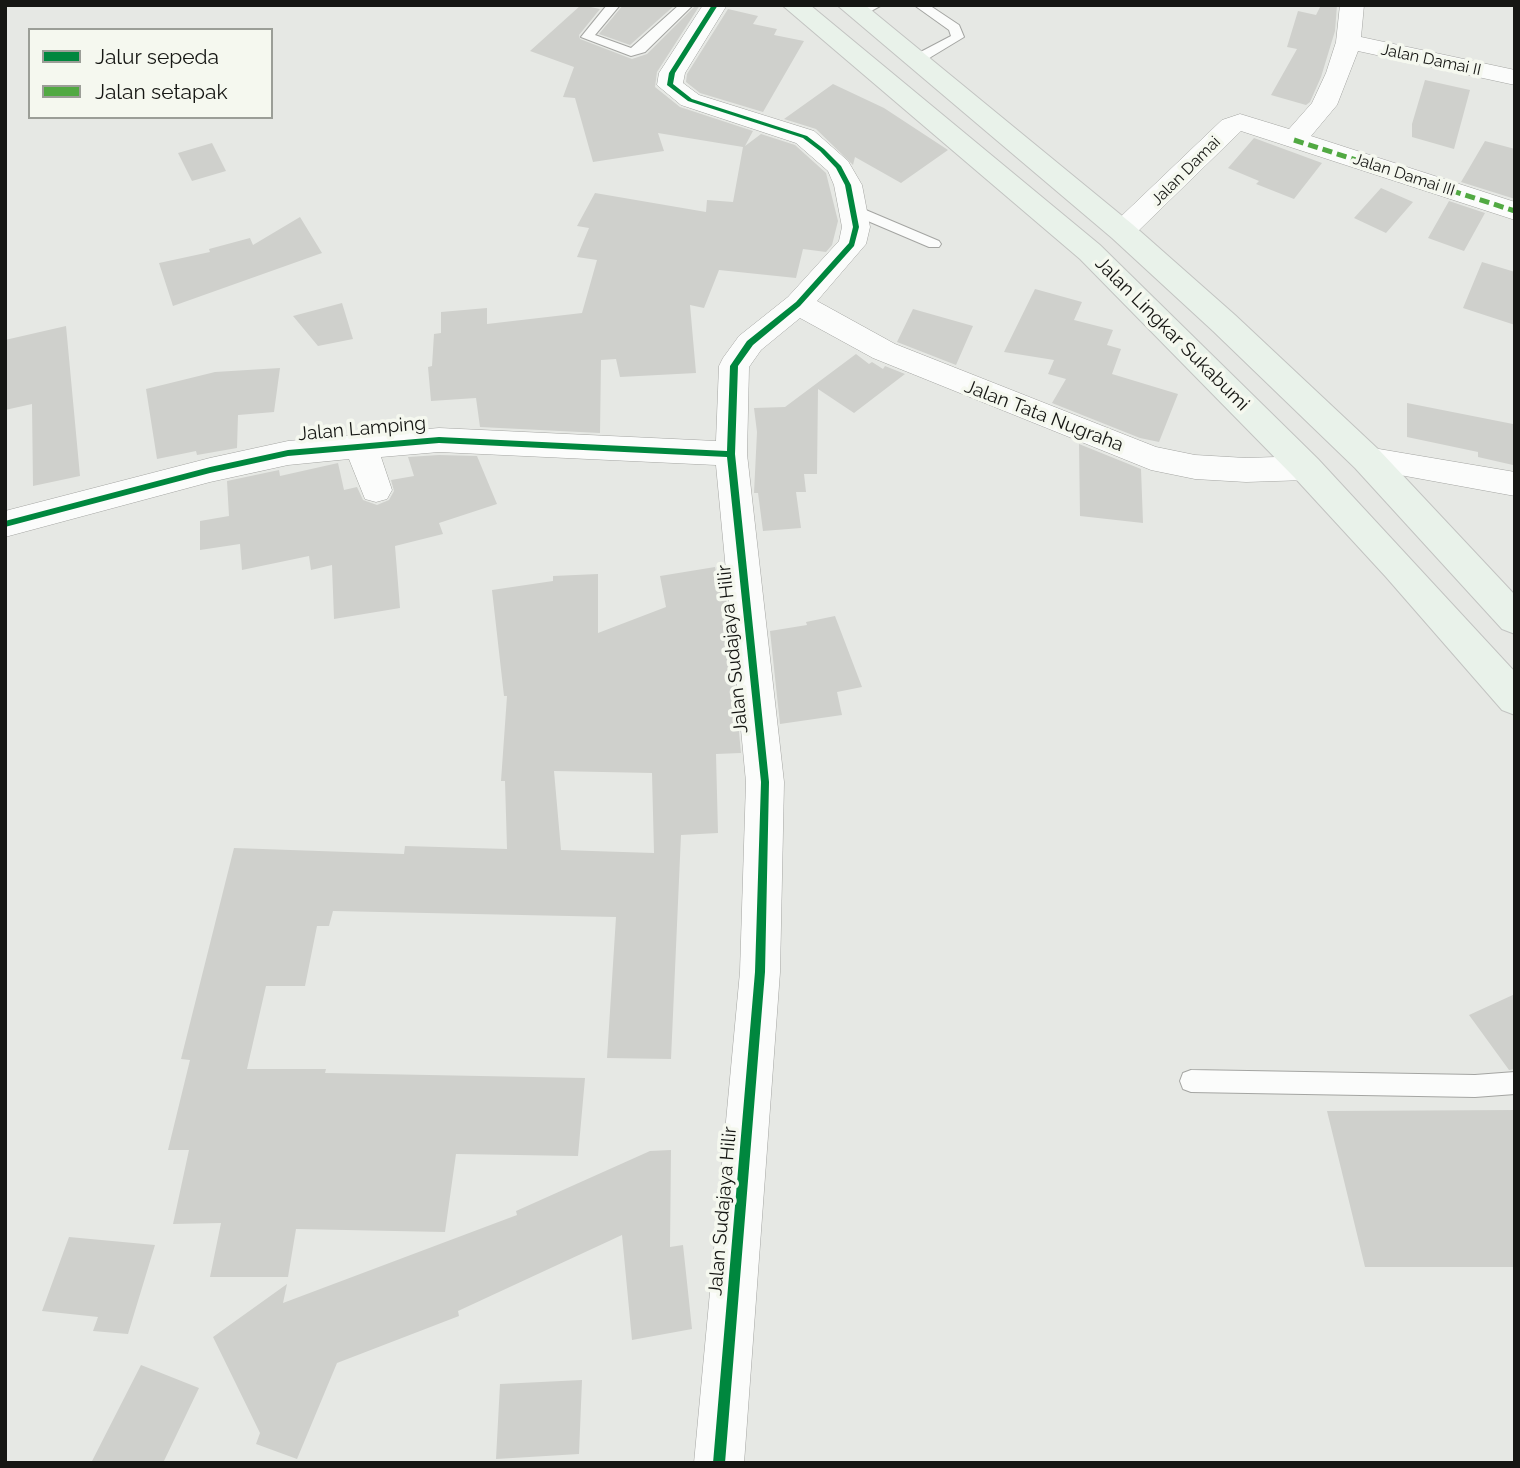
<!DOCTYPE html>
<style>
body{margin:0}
#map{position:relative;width:1520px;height:1468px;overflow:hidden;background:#e6e8e4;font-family:Raleway,sans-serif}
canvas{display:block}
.frame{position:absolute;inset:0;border:7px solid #151613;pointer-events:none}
.legend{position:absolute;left:28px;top:28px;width:245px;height:91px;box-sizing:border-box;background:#f5f8ef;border:2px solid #9b9e97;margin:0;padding:9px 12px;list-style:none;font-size:21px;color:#151613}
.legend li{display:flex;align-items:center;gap:14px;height:35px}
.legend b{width:35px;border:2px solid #9b9e97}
</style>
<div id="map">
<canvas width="1520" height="1468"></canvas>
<div class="frame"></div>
<ul class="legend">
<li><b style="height:9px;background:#00873e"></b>Jalur sepeda</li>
<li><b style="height:9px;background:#51a942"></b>Jalan setapak</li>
</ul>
</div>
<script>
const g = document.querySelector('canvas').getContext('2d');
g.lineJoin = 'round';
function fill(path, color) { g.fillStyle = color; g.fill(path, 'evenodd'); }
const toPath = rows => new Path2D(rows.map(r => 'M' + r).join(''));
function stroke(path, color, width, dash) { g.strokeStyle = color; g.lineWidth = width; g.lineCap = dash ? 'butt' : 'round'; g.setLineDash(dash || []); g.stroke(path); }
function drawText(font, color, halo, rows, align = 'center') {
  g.font = font + ' Raleway,sans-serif'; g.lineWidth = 7; g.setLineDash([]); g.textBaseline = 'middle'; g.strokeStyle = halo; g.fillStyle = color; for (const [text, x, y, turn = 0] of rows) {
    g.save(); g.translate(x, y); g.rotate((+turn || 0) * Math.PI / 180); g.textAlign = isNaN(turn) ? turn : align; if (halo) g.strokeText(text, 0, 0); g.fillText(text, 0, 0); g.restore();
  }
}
fill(toPath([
 [581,5,600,9,579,35,580,39,632,59,647,54,696,5,700,5,657,72,655,87,680,107,753,131,745,146,761,134,795,145,826,173,838,221,832,245,826,252,803,249,796,278,719,270,704,308,690,305,696,373,620,377,616,359,601,360,600,433,480,427,476,398,431,401,428,367,432,366,434,334,441,333,441,312,487,308,487,324,582,313,597,260,577,257,589,228,577,226,595,193,706,212,707,200,733,202,743,147,658,133,664,151,593,162,575,98,563,97,574,67,530,51],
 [623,5,675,5,630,45,599,34],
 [1321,5,1337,5,1335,31,1321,77,1310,102,1306,105,1271,95,1297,49,1287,47,1298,11,1316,15],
 [728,9,758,16,753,24,777,29,774,35,804,41,763,112,700,93,686,82,687,74],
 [1425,80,1470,90,1454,149,1412,137,1412,124],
 [833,84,884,108,948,150,901,183,855,157,853,165,816,129,784,119],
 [1254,138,1322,163,1294,199,1256,184,1259,181,1228,168],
 [1485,141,1515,149,1515,199,1461,182],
 [212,143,226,171,192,181,178,153],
 [1381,188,1413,202,1386,233,1354,218],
 [1449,201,1485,213,1464,251,1428,238],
 [300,217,322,253,173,306,159,263,210,252,209,249,250,238,253,245],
 [1482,262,1515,272,1515,325,1463,308],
 [1035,289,1082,302,1074,320,1113,330,1107,345,1121,349,1112,374,1178,394,1159,442,1140,438,1052,403,1066,379,1048,374,1054,360,1004,352],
 [342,303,353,339,318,346,293,316],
 [913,309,973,326,956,365,897,342],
 [66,326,80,476,33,486,32,404,5,410,5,340],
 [856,354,869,364,872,362,883,369,885,366,905,374,854,413,818,389,817,474,804,474,806,492,796,492,801,528,763,531,758,493,754,493,757,432,754,408,785,407],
 [280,368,274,412,238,415,237,448,197,455,196,451,157,459,146,389,215,372],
 [1407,403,1513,424,1513,465,1478,457,1478,452,1407,437],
 [1079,444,1141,469,1143,523,1080,516],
 [439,455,477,456,497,504,439,523,443,534,395,546,400,608,334,619,332,565,311,570,309,556,242,570,240,544,200,550,200,521,229,516,227,481,279,470,280,476,338,463,344,490,357,487,363,500,377,505,389,500,394,491,391,480,414,476,408,457],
 [715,567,721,596,726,595,741,753,716,754,718,833,681,835,671,1059,607,1058,616,917,333,911,329,926,317,926,305,986,266,986,247,1069,326,1069,325,1073,585,1078,578,1156,456,1154,445,1232,296,1229,288,1277,210,1277,221,1223,173,1224,189,1150,168,1150,190,1060,181,1059,234,848,404,854,405,846,507,849,505,781,501,781,507,696,504,696,492,590,553,581,553,576,598,574,598,633,666,607,660,576],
 [554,771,652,773,654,853,561,850],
 [835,616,862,687,837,692,842,715,780,724,770,631,807,625,806,622],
 [1515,994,1515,1069,1509,1070,1469,1015],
 [1515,1110,1515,1267,1365,1267,1327,1111],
 [671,1150,670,1247,683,1245,692,1329,632,1340,622,1235,458,1311,459,1316,337,1363,297,1459,256,1444,260,1433,213,1337,287,1284,283,1303,517,1215,516,1211,650,1151],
 [69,1237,155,1245,128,1334,93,1331,98,1317,42,1311],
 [141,1365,199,1388,163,1463,91,1463],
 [582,1380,579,1454,496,1459,500,1384]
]), '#cfd0cc');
const lane = toPath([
 [607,5,620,5,595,35,631,48,679,5,693,5,645,52,631,56,581,37,607,5],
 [865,5,882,5,862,16,854,16,854,10,865,5],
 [914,5,929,5,959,25,964,37,921,63,911,63,911,57,951,36,949,30,914,5],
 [854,205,939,241,941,244,939,247,929,247,849,213,849,207,854,205],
 [1191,1070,1475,1075,1515,1072,1515,1094,1475,1097,1191,1092,1183,1089,1180,1081,1183,1073,1191,1070]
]);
const street = toPath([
 [703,5,727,5,685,73,683,83,699,95,814,131,848,161,862,185,870,227,866,244,817,301,895,344,1156,447,1195,455,1246,458,1306,456,1317,460,1322,468,1317,476,1306,480,1246,482,1195,479,1151,470,873,358,800,318,761,350,749,367,747,454,784,782,780,972,744,1463,694,1463,740,972,746,782,716,465,439,452,381,457,392,490,387,499,376,502,365,499,349,459,288,465,210,482,5,537,5,511,210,458,288,441,439,428,716,441,719,366,723,358,739,336,788,297,839,241,842,227,834,185,828,171,796,143,681,105,657,85,659,73,703,5],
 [1340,5,1364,5,1361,37,1515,70,1515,85,1358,51,1337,105,1311,136,1515,202,1515,220,1241,131,1132,237,1122,240,1112,237,1108,231,1112,225,1222,120,1240,114,1289,129,1312,103,1326,73,1336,42,1340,5],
 [1367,447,1515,472,1515,496,1356,467,1351,459,1356,451,1367,447]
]);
const primary = toPath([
 [782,5,810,5,1100,245,1318,459,1515,672,1515,715,1502,710,1386,577,1294,477,1080,259,782,5],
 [837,5,865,5,1132,224,1235,315,1379,450,1515,595,1515,634,1502,629,1355,468,1213,331,1112,238,837,5]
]);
stroke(lane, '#a4a5a2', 2);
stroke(street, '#a4a5a2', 1);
stroke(primary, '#c3c4c2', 2);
fill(lane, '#fbfcfb');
fill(street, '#fbfcfb');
fill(primary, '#e9f2ea');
stroke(toPath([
 [1294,140,1515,211]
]), '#51a942', 5, [10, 5]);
fill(toPath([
 [712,5,718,5,675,73,673,84,692,99,807,136,824,149,841,166,851,185,859,227,854,246,800,306,753,345,738,366,735,454,769,782,765,972,725,1463,713,1463,755,972,761,782,727,457,439,443,288,456,210,473,5,527,5,521,210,467,288,450,439,437,727,451,730,366,747,341,796,302,849,243,853,227,845,185,836,168,820,151,803,138,688,101,667,85,669,73,712,5]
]), '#00873e');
drawText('16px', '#151613', '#f5f8ef', [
 ["Jalan Damai II",1431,60,12],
 ["Jalan Damai",1186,171,-45],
 ["Jalan Damai III",1404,175,18]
]);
drawText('19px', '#151613', '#f5f8ef', [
 ["Jalan Lingkar Sukabumi",1172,334,45],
 ["Jalan Tata Nugraha",1044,416,21],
 ["Jalan Lamping",362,429,-5],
 ["Jalan Sudajaya Hilir",733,649,-96],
 ["Jalan Sudajaya Hilir",723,1211,-85]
]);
</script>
